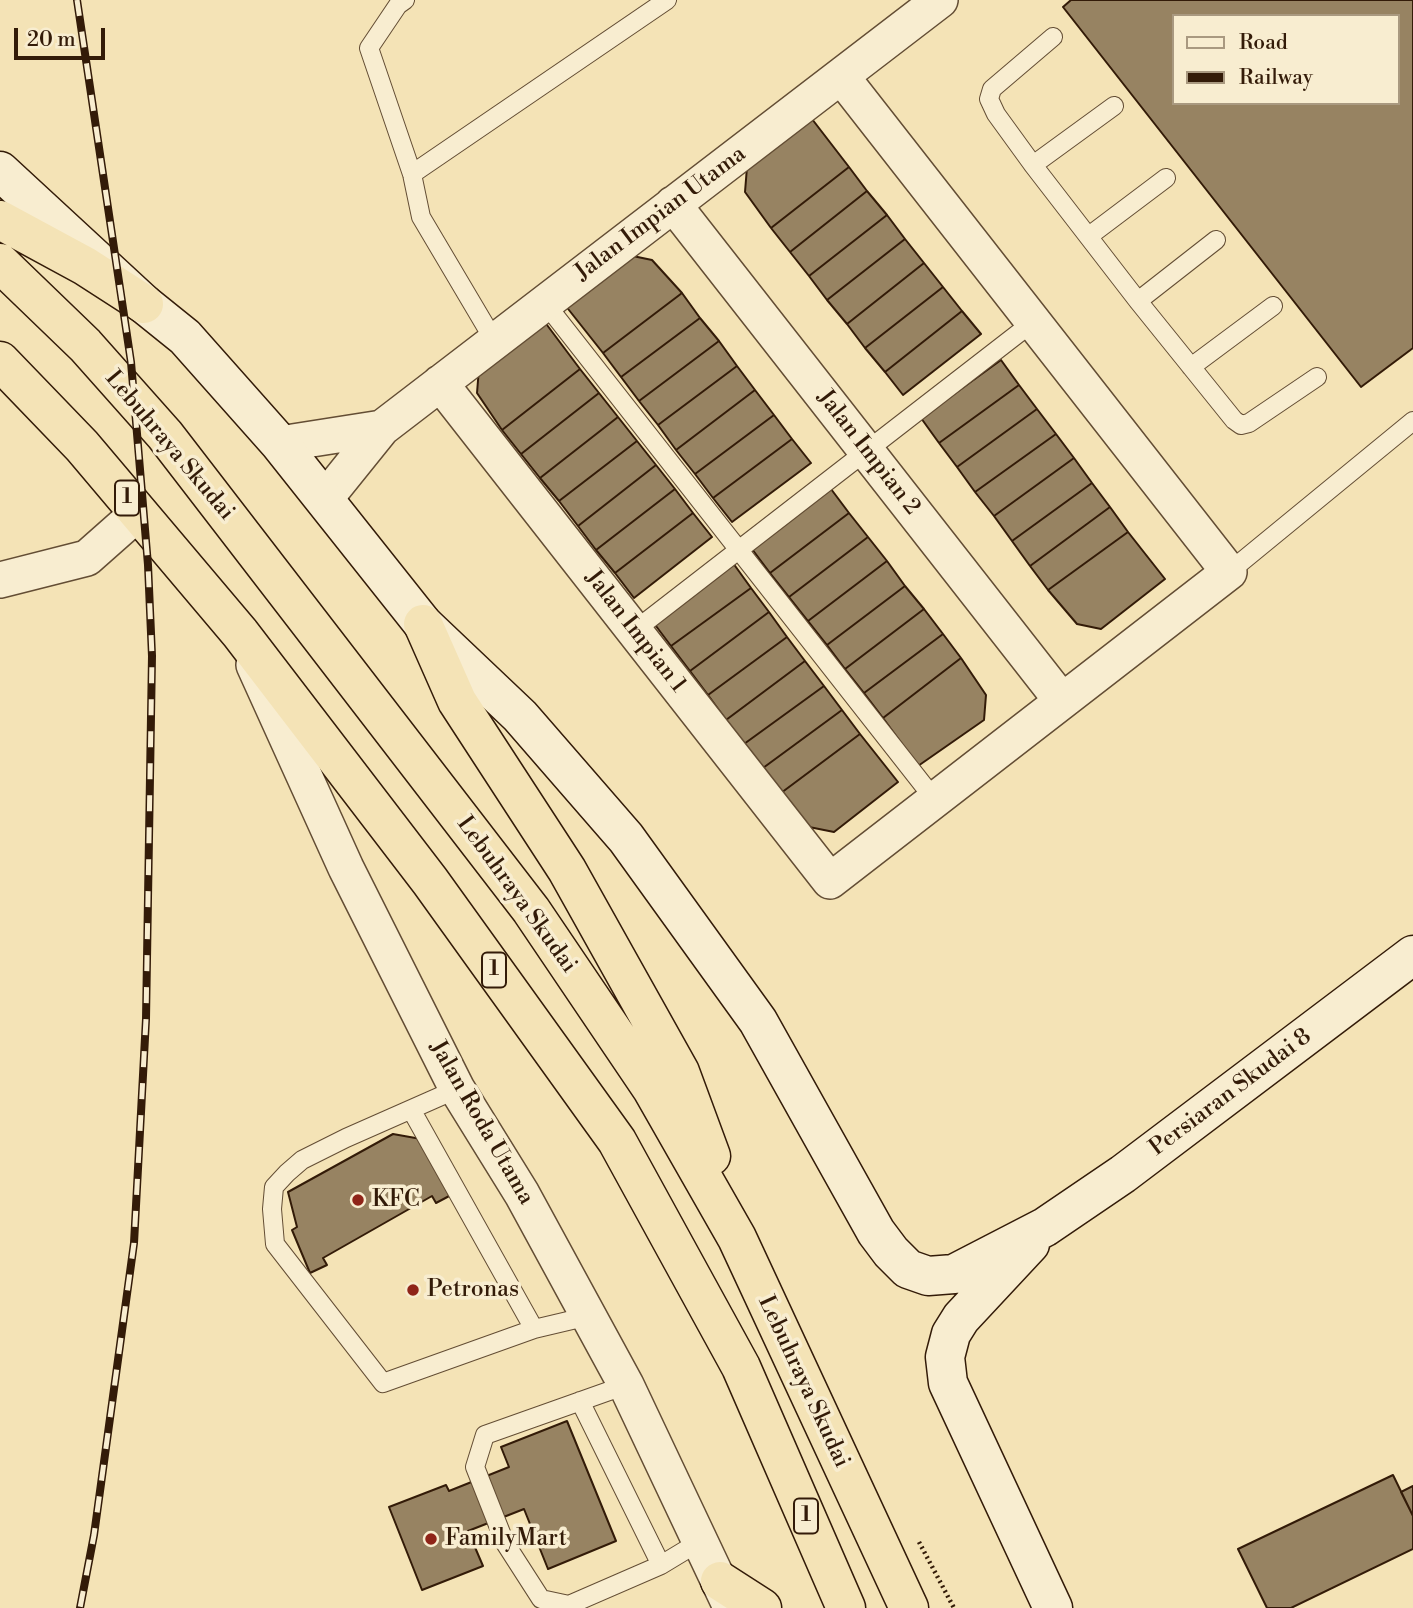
<!DOCTYPE html>
<style>
body{margin:0}
#map{position:relative;width:1413px;height:1608px;overflow:hidden;background:#f4e3b6;font-family:"Libre Bodoni",serif}
canvas{display:block}
.legend{position:absolute;left:1172px;top:14px;width:228px;height:91px;box-sizing:border-box;background:#f8edd0;border:2px solid #a99980;margin:0;padding:9px 12px;list-style:none;font-size:21px;color:#331b08}
.legend li{display:flex;align-items:center;gap:14px;height:35px}
.legend b{width:35px;border:2px solid #a99980}
.scale{position:absolute;left:14px;top:28px;width:91px;height:32px;box-sizing:border-box;border:4px solid #331b08;border-top:0;padding-left:9px;font-size:21px;line-height:24px;white-space:nowrap;color:#331b08;-webkit-text-stroke:5px #f8edd0;paint-order:stroke}
</style>
<div id="map">
<canvas width="1413" height="1608"></canvas>
<ul class="legend">
<li><b style="height:9px;background:#f8edd0"></b>Road</li>
<li><b style="height:9px;background:#331b08"></b>Railway</li>
</ul>
<div class="scale">20 m</div>
</div>
<script>
const g = document.querySelector('canvas').getContext('2d');
g.lineJoin = 'round';
function fill(path, color) { g.fillStyle = color; g.fill(path, 'evenodd'); }
const toPath = rows => new Path2D(rows.map(r => 'M' + r).join(''));
function stroke(path, color, width, dash) { g.strokeStyle = color; g.lineWidth = width; g.lineCap = dash ? 'butt' : 'round'; g.setLineDash(dash || []); g.stroke(path); }
function drawText(font, color, halo, rows, align = 'center') {
  g.font = font + ' "Libre Bodoni",serif'; g.lineWidth = 7; g.setLineDash([]); g.textBaseline = 'middle'; g.strokeStyle = halo; g.fillStyle = color; for (const [text, x, y, turn = 0] of rows) {
    g.save(); g.translate(x, y); g.rotate((+turn || 0) * Math.PI / 180); g.textAlign = isNaN(turn) ? turn : align; if (halo) g.strokeText(text, 0, 0); g.fillText(text, 0, 0); g.restore();
  }
}
const building = toPath([
 [1071,0,1413,0,1413,348,1361,387,1063,7,1071,0],
 [1173,16,1397,16,1397,103,1173,103,1173,16],
 [812,119,849,167,771,228,745,192,747,167,812,119],
 [849,167,867,191,790,252,771,228,849,167],
 [867,191,887,215,809,276,790,252,867,191],
 [887,215,905,239,827,300,809,276,887,215],
 [905,239,924,263,847,324,827,300,905,239],
 [628,255,652,260,682,293,603,353,565,305,628,255],
 [924,263,943,287,865,348,847,324,924,263],
 [943,287,962,311,885,372,865,348,943,287],
 [682,293,700,318,621,377,603,353,682,293],
 [962,311,981,334,903,395,885,372,962,311],
 [700,318,719,341,639,401,621,377,700,318],
 [544,321,580,369,502,430,477,393,479,368,544,321],
 [719,341,737,366,658,425,639,401,719,341],
 [1001,360,1019,385,939,443,921,418,1001,360],
 [737,366,755,390,676,450,658,425,737,366],
 [580,369,599,393,521,454,502,430,580,369],
 [1019,385,1037,409,957,467,939,443,1019,385],
 [755,390,774,415,695,474,676,450,755,390],
 [599,393,618,417,540,478,521,454,599,393],
 [1037,409,1056,434,975,492,957,467,1037,409],
 [774,415,792,439,713,498,695,474,774,415],
 [618,417,637,441,559,501,540,478,618,417],
 [1056,434,1074,458,994,516,975,492,1056,434],
 [792,439,811,463,732,522,713,498,792,439],
 [637,441,656,465,578,526,559,501,637,441],
 [1074,458,1092,483,1012,541,994,516,1074,458],
 [656,465,675,489,596,550,578,526,656,465],
 [1092,483,1110,507,1030,566,1012,541,1092,483],
 [675,489,693,513,615,573,596,550,675,489],
 [831,489,849,513,770,573,752,549,831,489],
 [1110,507,1128,532,1048,590,1030,566,1110,507],
 [693,513,712,537,634,598,615,573,693,513],
 [849,513,868,537,789,597,770,573,849,513],
 [1128,532,1165,579,1101,629,1077,624,1048,590,1128,532],
 [868,537,887,561,808,621,789,597,868,537],
 [887,561,905,586,827,645,808,621,887,561],
 [733,563,751,588,671,646,653,622,733,563],
 [905,586,924,609,845,669,827,645,905,586],
 [751,588,769,612,690,671,671,646,751,588],
 [924,609,943,634,864,693,845,669,924,609],
 [769,612,787,637,708,695,690,671,769,612],
 [943,634,961,658,883,718,864,693,943,634],
 [787,637,805,661,726,720,708,695,787,637],
 [961,658,986,695,984,720,918,766,883,718,961,658],
 [805,661,824,686,744,744,726,720,805,661],
 [824,686,842,710,763,768,744,744,824,686],
 [842,710,860,734,781,793,763,768,842,710],
 [860,734,898,782,834,832,809,827,781,793,860,734],
 [393,1134,421,1139,453,1194,436,1203,432,1196,323,1258,327,1265,310,1273,292,1230,297,1227,288,1192,393,1134],
 [567,1421,616,1541,548,1569,524,1509,468,1531,483,1566,422,1590,389,1507,446,1485,449,1491,509,1467,501,1447,567,1421],
 [1393,1475,1413,1516,1413,1549,1291,1608,1267,1608,1238,1549,1393,1475],
 [1413,1486,1413,1516,1401,1492,1413,1486]
]);
fill(building, '#978362');
stroke(building, '#331b08', 2);
const lane = toPath([
 [405,0,398,5,369,48,412,174,421,217,495,342],
 [1053,37,992,89,989,99,996,114,1033,165,1138,301,1234,420,1241,425,1249,423,1317,377],
 [1033,165,1114,106],
 [412,174,667,0],
 [1089,236,1166,178],
 [1138,301,1216,240],
 [545,303,935,800],
 [1191,367,1273,306],
 [1229,572,1413,421],
 [634,631,1033,322],
 [457,1089,346,1138,302,1160,287,1173,274,1187,272,1209,275,1244,383,1383,534,1329,589,1316],
 [412,1111,534,1329],
 [626,1385,485,1435,475,1467,505,1543,541,1599,569,1605,661,1565,699,1542],
 [580,1401,661,1565]
]);
const street = toPath([
 [673,204,1062,701],
 [440,383,830,881,1229,572,841,76],
 [280,444,382,428],
 [324,500,382,428,940,0],
 [0,580,87,558,139,512],
 [254,665,346,868,457,1089,522,1194,626,1385,731,1607]
]);
const secondary = toPath([
 [0,171,144,304,185,337,280,444,423,624,520,716,626,838,758,1021,876,1232,891,1252,908,1269,928,1276,954,1274,1045,1227,1123,1174,1413,955],
 [1030,1244,961,1318,951,1334,945,1357,948,1383,1053,1608]
]);
const highway = toPath([
 [0,220,85,266,144,304],
 [0,263,85,345,165,435,531,910,652,1089,737,1238,909,1608],
 [0,361,82,446,240,633,430,881,617,1141,741,1367,846,1608],
 [423,624,457,701,567,870,680,1072,711,1156],
 [720,1581,762,1608]
]);
stroke(lane, '#634d34', 20);
stroke(street, '#634d34', 38);
stroke(secondary, '#331b08', 41);
stroke(highway, '#331b08', 41);
stroke(toPath([
 [919,1542,954,1608]
]), '#331b08', 4.5, [2, 3.5]);
stroke(lane, '#f8edd0', 18);
stroke(street, '#f8edd0', 35);
stroke(secondary, '#f8edd0', 38);
stroke(highway, '#f4e3b6', 38);
const rail = toPath([
 [77,0,131,362,148,565,152,656,146,1019,134,1243,94,1535,80,1608]
]);
stroke(rail, '#331b08', 8);
stroke(rail, '#f8edd0', 5, [16]);
for (const [x, y, r, color] of [
 [358,1200,7,"#8f2418"],
 [413,1290,7,"#8f2418"],
 [431,1539,7,"#8f2418"]
]) { const dot = new Path2D(); dot.arc(x, y, r, 0, 2 * Math.PI); g.fillStyle = color; g.fill(dot); stroke(dot, '#f8edd0', 2.5); }
for (const [x, y, w] of [
 [127,498,24],
 [494,970,24],
 [806,1516,24]
]) { const box = new Path2D(); box.roundRect(x - w / 2, y - 17.5, w, 35, 5); g.fillStyle = '#f8edd0'; g.fill(box); stroke(box, '#331b08', 2); }
drawText('bold 21px', '#331b08', null, [
 ["1",127,498],
 ["1",494,970],
 ["1",806,1516]
]);
drawText('23px', '#331b08', '#f8edd0', [
 ["Jalan Impian Utama",661,214,-37],
 ["Lebuhraya Skudai",169,446,50],
 ["Jalan Impian 2",868,453,52],
 ["Jalan Impian 1",635,632,52],
 ["Lebuhraya Skudai",516,895,54],
 ["Persiaran Skudai 8",1231,1093,-37],
 ["Jalan Roda Utama",481,1123,60],
 ["Lebuhraya Skudai",803,1382,65]
]);
drawText('23px', '#331b08', '#f8edd0', [
 ["KFC",372,1200],
 ["Petronas",427,1290],
 ["FamilyMart",445,1539]
], 'left');
</script>
